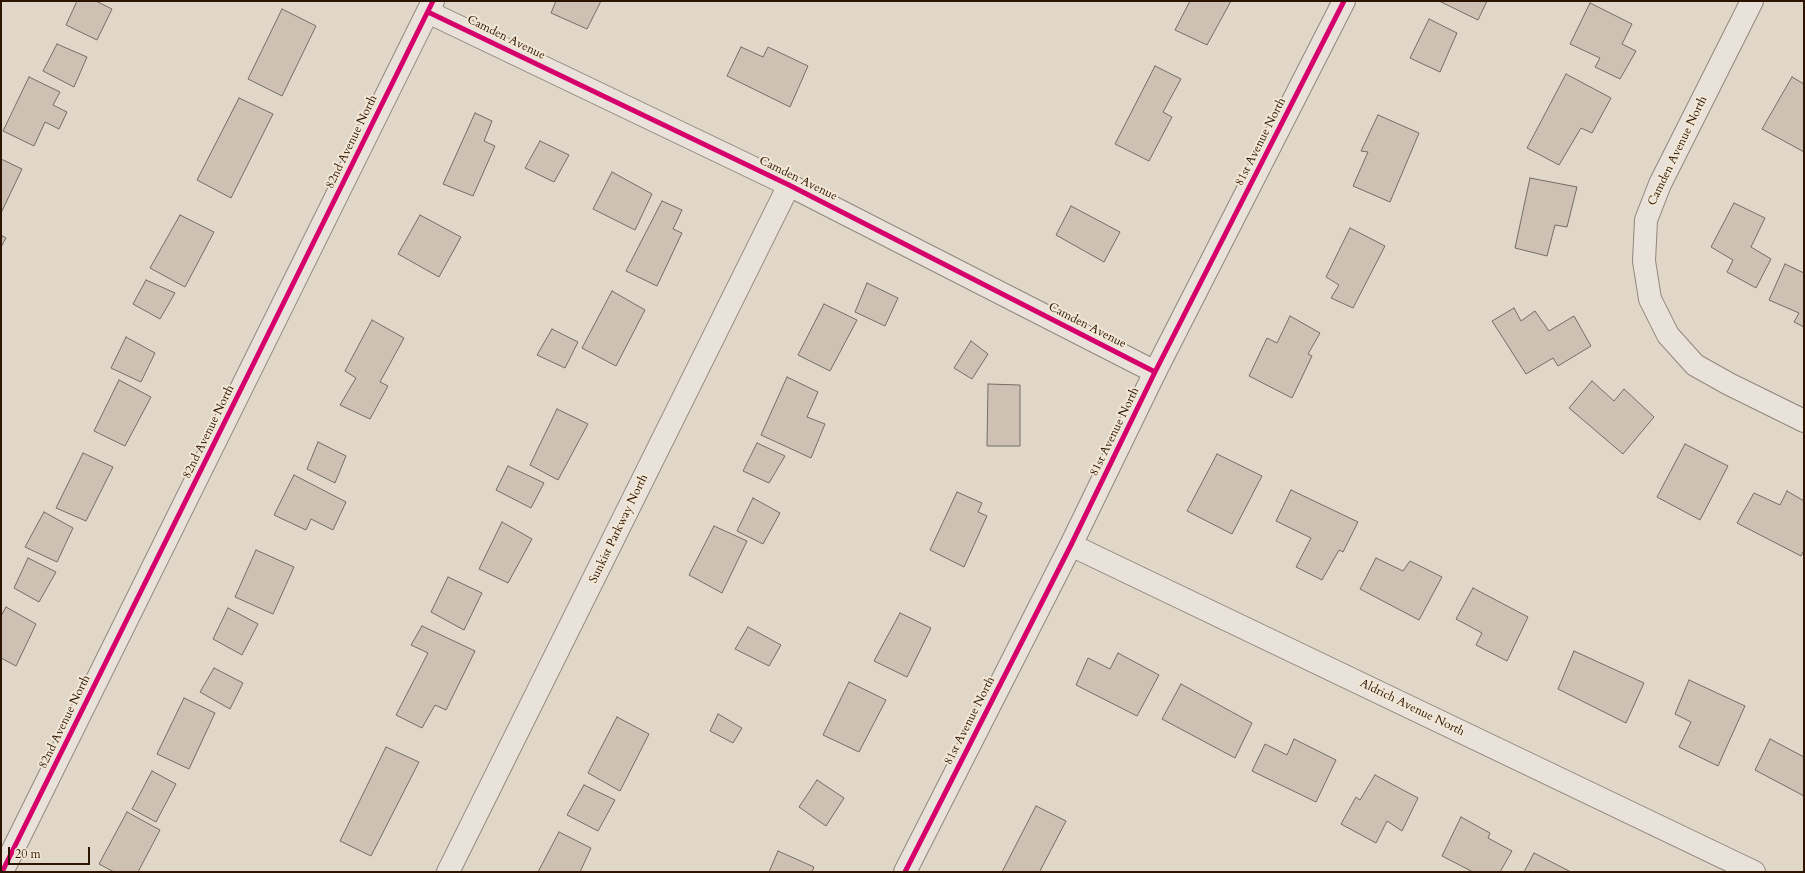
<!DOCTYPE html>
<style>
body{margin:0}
#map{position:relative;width:1805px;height:873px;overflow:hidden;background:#e0d7c8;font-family:Cardo,serif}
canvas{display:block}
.frame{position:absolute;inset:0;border:2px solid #2c1400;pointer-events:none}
.scale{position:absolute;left:8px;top:847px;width:82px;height:18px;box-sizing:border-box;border:2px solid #2c1400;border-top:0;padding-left:5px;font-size:12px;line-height:14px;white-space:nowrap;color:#2c1400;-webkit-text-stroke:3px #f2e6d5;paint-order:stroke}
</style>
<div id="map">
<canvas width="1805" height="873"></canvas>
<div class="frame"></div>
<div class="scale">20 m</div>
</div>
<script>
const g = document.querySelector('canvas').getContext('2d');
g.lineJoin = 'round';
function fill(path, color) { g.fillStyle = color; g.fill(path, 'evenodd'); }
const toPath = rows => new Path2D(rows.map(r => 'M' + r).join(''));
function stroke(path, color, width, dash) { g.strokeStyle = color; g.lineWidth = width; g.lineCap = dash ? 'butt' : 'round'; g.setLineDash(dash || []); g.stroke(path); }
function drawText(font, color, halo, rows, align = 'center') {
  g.font = font + ' Cardo,serif'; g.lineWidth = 4; g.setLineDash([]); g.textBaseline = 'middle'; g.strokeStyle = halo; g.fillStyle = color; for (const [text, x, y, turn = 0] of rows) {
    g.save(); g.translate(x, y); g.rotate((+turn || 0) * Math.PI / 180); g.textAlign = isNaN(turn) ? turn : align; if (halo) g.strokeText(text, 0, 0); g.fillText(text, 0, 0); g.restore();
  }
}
const building = toPath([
 [77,1,96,1,112,9,97,40,66,25,77,1],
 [556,1,601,1,587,29,551,13,556,1],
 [1190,1,1231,1,1207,45,1175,30,1190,1],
 [1439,1,1487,1,1478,20,1439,1],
 [1590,3,1632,24,1622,44,1636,51,1620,79,1595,67,1600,58,1570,44,1590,3],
 [282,9,316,26,282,96,248,79,282,9],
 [1429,19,1457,33,1440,72,1410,58,1429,19],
 [57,44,87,57,74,87,43,71,57,44],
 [741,47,763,57,768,47,808,66,790,107,727,76,741,47],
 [1155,66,1181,79,1163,112,1172,117,1149,161,1115,144,1155,66],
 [1566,74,1611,98,1592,133,1581,128,1559,165,1527,148,1566,74],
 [29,77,60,92,53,105,67,112,59,129,45,122,34,146,3,131,29,77],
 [1792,77,1804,84,1804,152,1762,129,1792,77],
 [239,98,273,114,231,198,197,180,239,98],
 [475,113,492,121,484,141,495,146,473,196,443,184,475,113],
 [1378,115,1419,133,1390,202,1353,186,1368,152,1361,151,1378,115],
 [540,141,569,155,554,182,525,168,540,141],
 [1,159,22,169,1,213,1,159],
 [612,172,652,194,635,230,593,209,612,172],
 [1530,178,1577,187,1567,227,1555,225,1547,256,1515,248,1530,178],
 [662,201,682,210,673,229,682,233,657,286,626,271,662,201],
 [1734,203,1765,218,1751,247,1771,259,1756,288,1727,272,1733,260,1711,247,1734,203],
 [1071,206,1120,232,1104,262,1056,235,1071,206],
 [180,215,214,232,185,287,150,268,180,215],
 [420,215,461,237,439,277,398,254,420,215],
 [1350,228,1385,246,1353,308,1331,298,1339,285,1326,277,1350,228],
 [1,235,6,238,1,247,1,235],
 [1785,264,1804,273,1804,327,1794,322,1799,313,1769,300,1785,264],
 [146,280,175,293,160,319,133,304,146,280],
 [867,283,898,298,885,326,855,312,867,283],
 [612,291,645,310,616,366,582,348,612,291],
 [824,304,857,320,830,371,798,355,824,304],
 [1514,308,1521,321,1535,311,1549,331,1574,316,1591,346,1558,366,1553,358,1526,374,1492,321,1514,308],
 [1290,316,1320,333,1308,354,1312,356,1292,398,1249,376,1267,338,1277,343,1290,316],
 [372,320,404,338,380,382,388,386,370,419,340,405,356,378,345,371,372,320],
 [552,329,578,342,565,368,537,355,552,329],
 [126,337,155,353,141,382,111,368,126,337],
 [971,341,988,354,972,379,954,368,971,341],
 [787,377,818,392,807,417,825,424,811,458,761,435,787,377],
 [119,380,151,397,125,446,94,431,119,380],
 [1592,381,1614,401,1624,389,1654,417,1623,454,1569,408,1592,381],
 [988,384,1020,385,1020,446,987,446,988,384],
 [557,409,588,424,558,480,530,465,557,409],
 [318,442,346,456,335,483,307,469,318,442],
 [757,443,785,456,769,483,743,471,757,443],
 [1685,444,1728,466,1700,520,1657,497,1685,444],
 [83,453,113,467,86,521,56,508,83,453],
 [1217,454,1262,476,1232,534,1187,511,1217,454],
 [508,466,544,483,531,508,496,490,508,466],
 [294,475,346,502,333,530,311,519,306,530,274,515,294,475],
 [1291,490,1358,522,1343,552,1339,550,1322,580,1296,567,1311,538,1276,521,1291,490],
 [1787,491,1804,501,1804,550,1801,556,1737,523,1754,493,1780,505,1787,491],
 [957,492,982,503,978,512,987,516,964,567,930,550,957,492],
 [753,498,780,513,763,544,737,531,753,498],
 [44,512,73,528,57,562,25,547,44,512],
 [502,522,532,539,508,583,479,569,502,522],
 [714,526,747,541,722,593,689,575,714,526],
 [256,550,294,567,273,614,235,597,256,550],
 [28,558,56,572,39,602,14,588,28,558],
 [1376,558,1403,571,1410,561,1442,577,1419,620,1360,589,1376,558],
 [448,577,482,593,464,630,431,612,448,577],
 [1473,588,1528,617,1507,661,1476,645,1482,633,1456,619,1473,588],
 [6,607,36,624,16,666,1,658,1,616,6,607],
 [228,608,258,624,242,655,213,639,228,608],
 [900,613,931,628,907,677,874,661,900,613],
 [422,626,475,651,446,710,435,705,422,728,396,715,428,653,411,645,422,626],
 [748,627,781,645,769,666,735,649,748,627],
 [1574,651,1644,683,1626,723,1558,689,1574,651],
 [1118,653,1159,675,1137,716,1076,685,1088,658,1110,669,1118,653],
 [214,668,243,683,230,709,200,692,214,668],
 [1689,680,1745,706,1718,766,1679,747,1691,722,1675,714,1689,680],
 [849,682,886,700,859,752,823,735,849,682],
 [1181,684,1252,723,1235,758,1162,719,1181,684],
 [184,698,215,713,189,769,157,754,184,698],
 [718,714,742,728,733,743,710,731,718,714],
 [617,717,649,734,620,791,588,773,617,717],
 [1294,739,1336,760,1316,802,1252,771,1265,744,1287,755,1294,739],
 [1770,739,1804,757,1804,796,1755,770,1770,739],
 [386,747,419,762,371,856,340,841,386,747],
 [152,771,176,784,156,822,132,809,152,771],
 [1375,775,1418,798,1402,831,1387,821,1376,843,1341,824,1356,797,1360,800,1375,775],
 [817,780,844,798,826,826,799,807,817,780],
 [584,785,615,800,598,831,567,815,584,785],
 [1036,806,1066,821,1040,871,1042,872,1002,872,1036,806],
 [127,812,160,830,138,872,114,872,99,864,127,812],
 [1461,817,1490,833,1488,838,1512,851,1500,872,1473,872,1442,856,1461,817],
 [559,832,591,848,580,872,538,872,559,832],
 [778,851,814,867,812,872,769,872,778,851],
 [1534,853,1571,872,1524,872,1534,853]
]);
fill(building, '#cfc0b4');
stroke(building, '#756c62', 1);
const minor = toPath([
 [1752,1,1660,184,1646,220,1644,261,1650,299,1668,335,1695,365,1729,384,1804,421],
 [428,12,789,185,1155,372],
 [1071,545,1754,872],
 [2,872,433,1],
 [448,872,789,185]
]);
const tertiary = toPath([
 [905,872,1071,545,1155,372,1344,1]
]);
stroke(minor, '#90877c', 24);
stroke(tertiary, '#90877c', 24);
stroke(minor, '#e8e2db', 22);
stroke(tertiary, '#e8e2db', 22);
stroke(toPath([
 [428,12,789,185,1155,372],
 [2,872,433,1],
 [905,872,1071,545,1155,372,1344,1]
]), '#d6006c', 5);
drawText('12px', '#2c1400', '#f2e6d5', [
 ["Camden Avenue",506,38,26],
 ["82nd Avenue North",352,142,-64],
 ["81st Avenue North",1261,142,-63],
 ["Camden Avenue North",1678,151,-64],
 ["Camden Avenue",798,179,26],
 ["Camden Avenue",1087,326,27],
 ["82nd Avenue North",209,432,-64],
 ["81st Avenue North",1115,432,-64],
 ["Sunkist Parkway North",619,529,-64],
 ["Aldrich Avenue North",1412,708,26],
 ["81st Avenue North",970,721,-63],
 ["82nd Avenue North",65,722,-64]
]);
</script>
